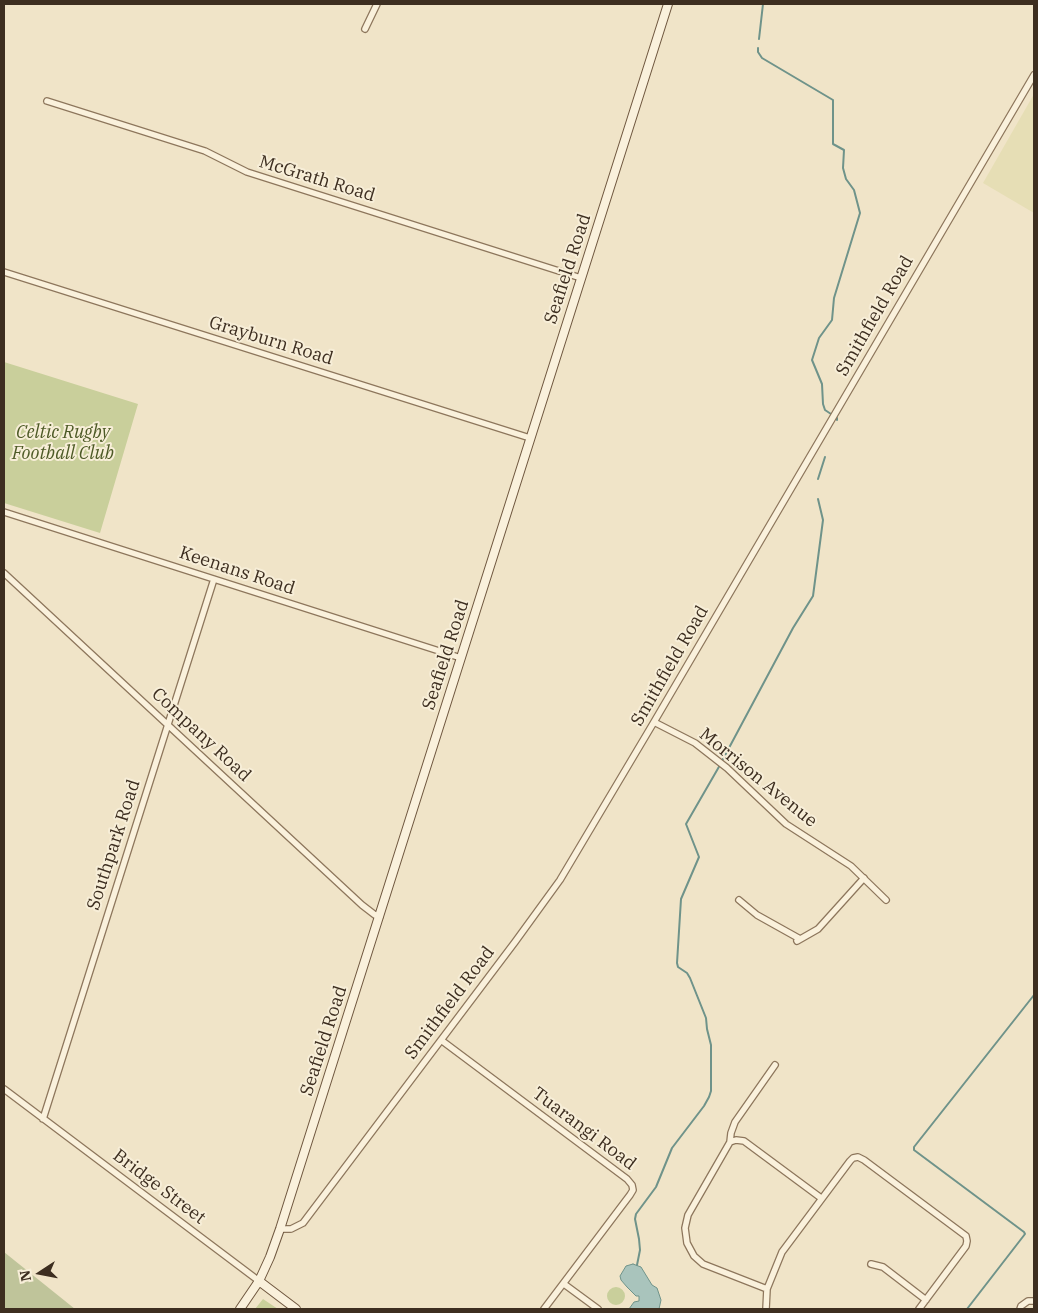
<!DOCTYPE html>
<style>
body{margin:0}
#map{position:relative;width:1038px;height:1313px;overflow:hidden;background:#f0e4c8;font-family:"IBM Plex Serif",serif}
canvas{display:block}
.frame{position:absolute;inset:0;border:5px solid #3d2e20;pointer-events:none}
.north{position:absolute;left:15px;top:1248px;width:50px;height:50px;-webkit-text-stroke:4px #f7eed8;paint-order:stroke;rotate:259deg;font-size:14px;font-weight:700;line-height:20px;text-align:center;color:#3d2e20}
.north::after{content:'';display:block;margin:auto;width:18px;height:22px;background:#3d2e20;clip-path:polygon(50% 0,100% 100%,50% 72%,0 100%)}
</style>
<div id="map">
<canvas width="1038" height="1313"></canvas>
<div class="frame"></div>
<div class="north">N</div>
</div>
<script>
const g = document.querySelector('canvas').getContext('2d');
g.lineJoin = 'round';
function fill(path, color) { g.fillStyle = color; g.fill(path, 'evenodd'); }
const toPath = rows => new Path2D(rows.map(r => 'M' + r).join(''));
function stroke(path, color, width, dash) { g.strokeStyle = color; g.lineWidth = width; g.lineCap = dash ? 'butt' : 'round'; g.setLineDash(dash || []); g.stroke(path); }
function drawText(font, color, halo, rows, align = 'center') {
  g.font = font + ' "IBM Plex Serif",serif'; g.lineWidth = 4; g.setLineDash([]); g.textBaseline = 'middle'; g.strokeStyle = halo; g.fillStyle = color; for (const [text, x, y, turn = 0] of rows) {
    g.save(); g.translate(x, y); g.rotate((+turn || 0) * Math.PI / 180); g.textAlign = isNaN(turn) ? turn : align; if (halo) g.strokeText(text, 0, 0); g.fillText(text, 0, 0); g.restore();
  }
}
fill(toPath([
 [1034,94,1034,213,983,183]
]), '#e6deb5');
fill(toPath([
 [4,362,138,404,100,533,4,503],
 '607 1296a9 9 0 1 1 18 0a9 9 0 1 1-18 0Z',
 [263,1299,278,1309,255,1309]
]), '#c9cf9b');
fill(toPath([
 [4,1252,75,1309,4,1309]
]), '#bfc49a');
const water = toPath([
 [633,1264,641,1267,652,1285,657,1288,661,1300,659,1309,629,1309,634,1302,639,1301,639,1296,636,1296,627,1287,621,1280,620,1276,626,1266,633,1264]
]);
fill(water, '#a9c4bc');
stroke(water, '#6f938a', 1);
stroke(toPath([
 [759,39,763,4],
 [758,48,758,52,762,58,833,100,833,144,844,150,843,168,846,179,854,190,860,213,834,298,832,320,819,338,812,360,822,384,823,404,825,410,831,414],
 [837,418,837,420],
 [818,479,825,457],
 [722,761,793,628,813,596,823,520,818,499],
 [637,1265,640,1250,639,1239,635,1219,636,1214,656,1187,672,1148,704,1106,709,1097,711,1091,711,1045,707,1029,706,1018,690,978,687,973,678,967,677,963,681,899,699,857,686,824,720,765],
 [967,1309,1025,1234,1024,1232,914,1150,914,1147,1034,995]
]), '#6f938a', 2);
const street = toPath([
 [365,29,377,4],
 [47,101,205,151,247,172,581,278],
 [4,272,530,438],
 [4,512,461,658],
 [4,573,362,905,375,915,380,916],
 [654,722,695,743,727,768,786,824,851,866,886,900],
 [739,900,757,915,800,939],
 [797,941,818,929,864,878],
 [441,1040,627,1179,632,1185,633,1190,630,1195,544,1309],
 [4,1089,259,1281],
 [43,1119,214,579],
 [730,1142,731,1133,735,1122,775,1065],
 [280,1229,291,1229,303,1223,515,942,560,880,654,722,1034,75],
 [871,1264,883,1267,926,1300],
 [564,1284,598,1309],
 [767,1289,703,1264,694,1256,687,1243,685,1228,688,1215,730,1142,736,1140,744,1141,821,1198],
 [766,1309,767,1289,782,1252,850,1161,853,1158,858,1157,864,1160,966,1236,967,1241,966,1246,919,1309],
 [1020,1309,1021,1306,1028,1301,1034,1301]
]);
const secondary = toPath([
 [259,1281,296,1309],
 [240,1309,259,1281,270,1257,280,1229,668,4]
]);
stroke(street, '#8d765c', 8);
stroke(secondary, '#6f573f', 10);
stroke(street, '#faf1dc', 5.5);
stroke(secondary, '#faf1dc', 8);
drawText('18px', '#3d2e20', '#f7eed8', [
 ["McGrath Road",317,179,17],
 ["Seafield Road",568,269,-72],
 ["Smithfield Road",875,316,-60],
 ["Grayburn Road",271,341,17],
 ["Keenans Road",237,571,18],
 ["Seafield Road",446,655,-72],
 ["Smithfield Road",670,666,-60],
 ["Company Road",201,735,43],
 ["Morrison Avenue",758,778,39],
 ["Southpark Road",114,845,-72],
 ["Smithfield Road",450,1003,-53],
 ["Seafield Road",324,1041,-72],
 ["Tuarangi Road",584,1129,37],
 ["Bridge Street",159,1187,37]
]);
drawText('italic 18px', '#4d5a26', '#f7eed8', [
 ["Celtic Rugby",63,433],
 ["Football Club",63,454]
]);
</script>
